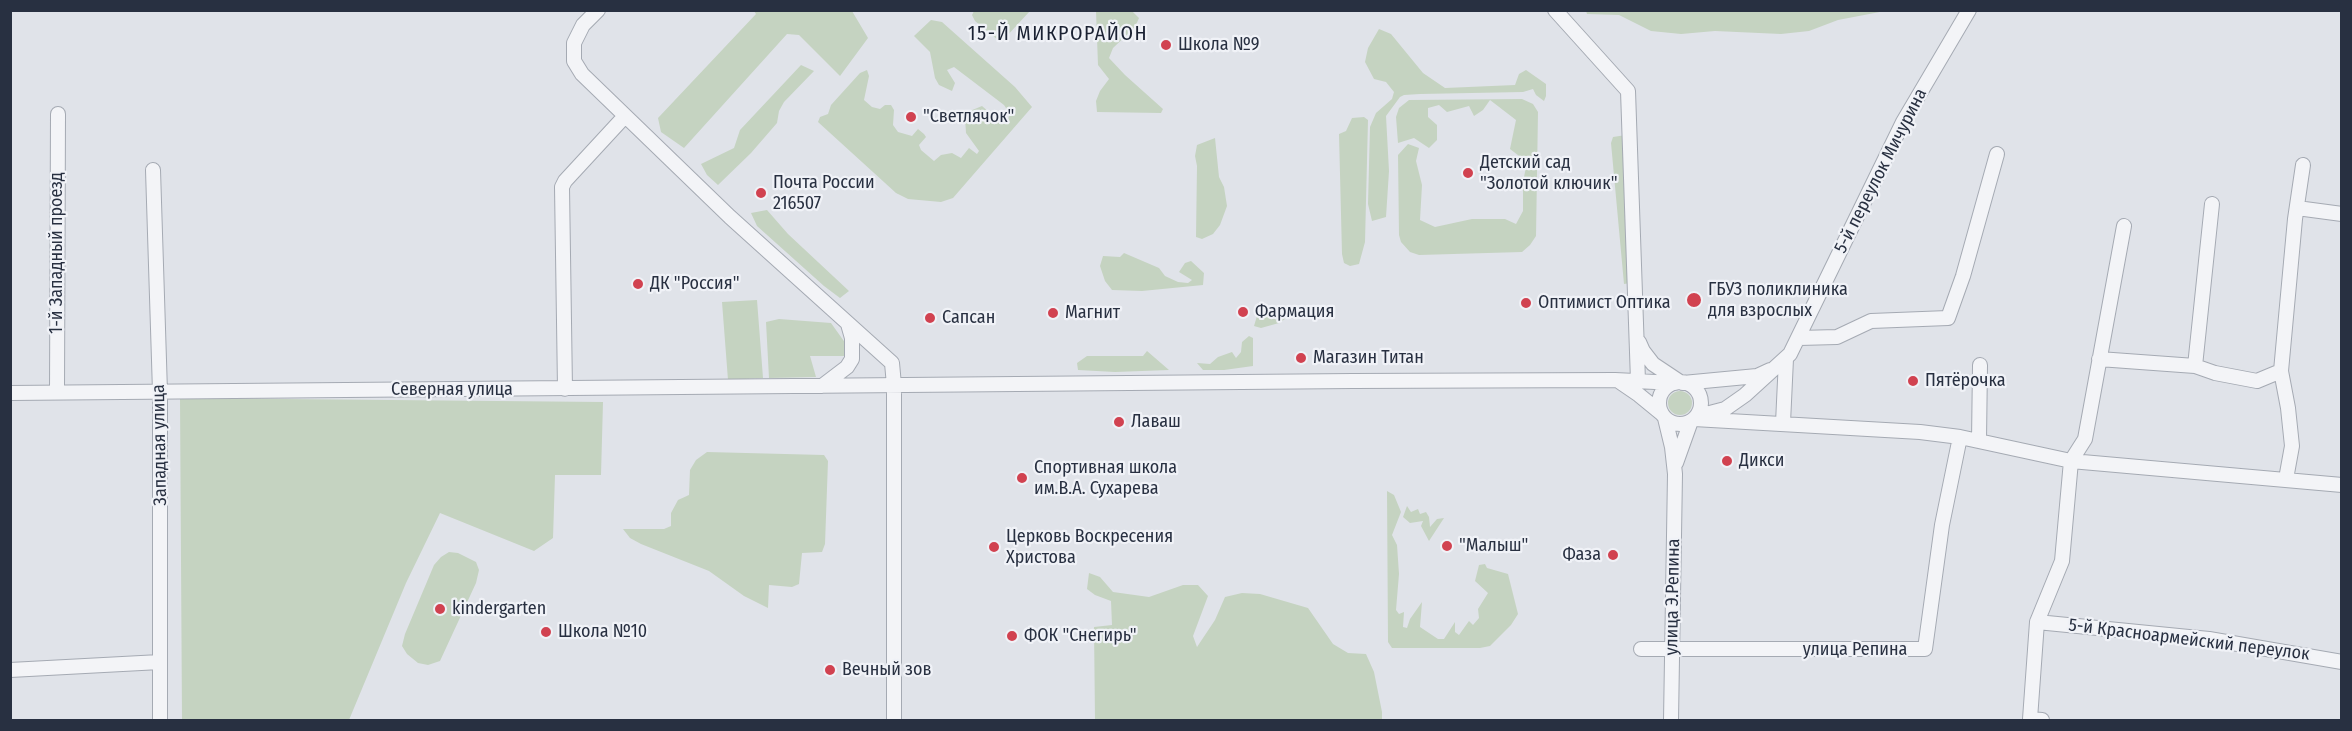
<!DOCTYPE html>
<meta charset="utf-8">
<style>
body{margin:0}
#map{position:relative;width:2352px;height:731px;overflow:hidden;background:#e0e3e9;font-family:"Fira Sans Condensed",sans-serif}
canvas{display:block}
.frame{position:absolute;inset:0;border:12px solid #283041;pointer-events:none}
</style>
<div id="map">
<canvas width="2352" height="731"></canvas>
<div class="frame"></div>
</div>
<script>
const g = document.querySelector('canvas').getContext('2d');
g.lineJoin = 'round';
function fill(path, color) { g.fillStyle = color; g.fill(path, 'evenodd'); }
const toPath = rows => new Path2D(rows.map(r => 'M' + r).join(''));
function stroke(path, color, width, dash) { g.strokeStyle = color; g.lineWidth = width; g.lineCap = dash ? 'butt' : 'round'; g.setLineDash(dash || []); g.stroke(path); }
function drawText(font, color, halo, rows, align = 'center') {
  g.font = font + ' "Fira Sans Condensed",sans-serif'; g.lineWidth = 4.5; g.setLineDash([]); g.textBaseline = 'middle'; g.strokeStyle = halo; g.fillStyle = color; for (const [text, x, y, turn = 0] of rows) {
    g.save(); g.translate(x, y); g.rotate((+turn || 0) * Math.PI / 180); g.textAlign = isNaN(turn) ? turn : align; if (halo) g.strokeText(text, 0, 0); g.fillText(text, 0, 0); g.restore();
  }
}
fill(toPath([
 [754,11,852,11,868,38,840,76,799,35,787,34,684,148,661,132,658,118,756,14],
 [974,11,974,10,1030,11,1005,38,998,40,975,21,972,15],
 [1096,11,1132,11,1139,18,1135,27,1113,48,1109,58,1125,75,1163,109,1161,113,1097,112,1096,101,1100,91,1109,79,1098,65],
 [1586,11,1586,10,1885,11,1838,20,1809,31,1781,34,1715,31,1681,34,1651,31,1619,15,1587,14],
 [931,20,942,22,1015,87,1032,107,953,198,941,202,908,199,896,193,818,122,820,117,828,114,831,105,860,73,867,70,869,76,864,100,872,107,880,109,885,105,891,105,894,110,893,125,898,132,912,136,918,129,924,134,926,137,919,145,921,150,934,161,941,155,952,153,961,158,969,148,977,154,979,151,966,133,965,118,970,111,982,106,990,113,1007,122,1010,114,1004,105,954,67,947,70,955,83,952,91,939,85,935,78,930,52,914,36],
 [1379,29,1391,34,1423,73,1445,88,1515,85,1519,74,1526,70,1546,84,1546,96,1544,101,1536,95,1533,89,1523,92,1420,94,1404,95,1400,97,1386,116,1389,171,1386,217,1372,221,1368,204,1370,127,1376,113,1392,99,1394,92,1386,82,1374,79,1365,62,1368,48],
 [801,65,814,71,784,102,779,111,777,123,751,153,718,185,707,175,701,164,734,148,740,130],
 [1522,99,1533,104,1538,112,1536,236,1530,245,1522,252,1419,255,1410,252,1401,242,1399,235,1398,155,1408,144,1419,148,1416,161,1422,185,1420,220,1435,227,1472,219,1505,219,1516,224,1523,211,1523,182,1527,162,1510,149,1516,120,1490,100,1483,110,1474,116,1469,106,1447,112,1439,105,1428,108,1428,117,1437,125,1437,140,1429,148,1414,138,1398,143,1396,117,1399,108,1409,100],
 [1364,117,1368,120,1365,242,1359,264,1350,266,1344,263,1342,254,1339,134,1346,131,1352,118],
 [1626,135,1631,283,1624,284,1611,143,1613,137],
 [1215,138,1219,177,1224,187,1227,206,1220,225,1213,234,1202,239,1196,237,1197,166,1195,156,1197,145],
 [767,210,788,234,849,291,840,298,824,286,757,226,751,213],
 [1124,253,1159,268,1165,276,1178,282,1188,283,1192,280,1179,272,1185,263,1191,261,1204,273,1203,285,1142,291,1112,290,1105,281,1100,266,1103,256,1120,257],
 [757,300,763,378,728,380,722,302],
 [1282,306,1287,309,1285,319,1279,323,1261,328,1254,326,1257,316,1265,314,1261,309],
 [779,319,831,323,846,344,846,356,810,356,816,377,769,378,766,322],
 [1249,336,1253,338,1253,366,1224,370,1203,370,1197,363,1210,364,1218,357,1232,352,1236,358,1241,352,1242,342],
 [1147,351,1169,370,1115,372,1078,370,1077,363,1087,356,1143,356],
 '1668 403a12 12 0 1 1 24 0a12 12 0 1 1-24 0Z',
 [180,398,603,402,601,475,555,475,553,538,534,551,440,513,406,583,349,720,182,720],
 [707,452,824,455,828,461,825,544,822,552,802,553,799,584,792,587,769,585,768,608,744,596,709,571,641,544,630,538,623,529,664,529,671,526,671,513,678,500,689,495,690,470,696,460],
 [1387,491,1394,495,1401,512,1392,535,1397,545,1399,574,1396,610,1399,614,1404,612,1403,627,1407,628,1410,619,1422,602,1420,627,1438,639,1444,639,1455,622,1455,632,1459,635,1469,621,1473,625,1479,618,1478,609,1488,593,1475,581,1479,565,1485,564,1487,568,1508,574,1518,614,1511,625,1490,646,1480,648,1392,648,1388,642],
 [1407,506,1411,512,1418,509,1420,514,1426,512,1429,517,1430,527,1437,519,1444,518,1429,541,1421,526,1423,521,1410,523,1403,517],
 [449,552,458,553,476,562,479,570,476,583,440,661,428,665,418,663,407,654,402,646,405,634,434,565,441,557],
 [1089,573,1100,577,1113,592,1149,597,1183,585,1198,585,1208,596,1193,636,1197,647,1215,620,1225,597,1242,593,1260,594,1308,608,1333,644,1348,653,1366,654,1374,672,1382,712,1382,720,1095,720,1094,627,1112,625,1111,601,1095,595,1087,589]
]), '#c5d3c1');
const minor = toPath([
 [598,10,583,25,574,43,574,61,582,74,730,217,892,363,894,385,894,720],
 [1555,10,1628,91,1638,381],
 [153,170,160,392,160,720],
 [2297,208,2342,214],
 [1799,338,1837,337,1871,321,1948,318,1963,276,1997,154],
 [1639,342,1643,351,1653,364,1680,382],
 [2099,359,2195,366,2215,373,2257,381,2281,371],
 [2195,366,2212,204],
 [1620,382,1639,395,1661,413],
 '1659 403a21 21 0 1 1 42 0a21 21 0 1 1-42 0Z',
 [1683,383,1757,376,1770,370],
 [822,386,847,367,852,359,852,338,848,324],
 [565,389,562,187,565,181,625,116],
 [57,392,58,114],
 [10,393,1353,381,1615,380,1675,383],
 [1702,415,1725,409,1745,395,1790,354,1903,122,1969,10],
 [1665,418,1672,447,1675,474,1671,720],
 [1694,419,1920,432,1960,437,2071,461,2342,485],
 [1783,423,1786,359],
 [1979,440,1980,365],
 [1676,463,1691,421],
 [2286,479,2292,446,2288,408,2281,371,2295,219,2303,165],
 [2037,622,2209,639,2342,662],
 [1641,649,1925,649,1942,525,1960,437],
 [10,670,160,662],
 [2042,720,2030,719,2037,622,2062,561,2071,461,2085,439,2124,226]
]);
stroke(minor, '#a5aab3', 16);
stroke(minor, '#f3f4f7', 14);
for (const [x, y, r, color] of [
 [1166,45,6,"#d14250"],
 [911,117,6,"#d14250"],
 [1468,173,6,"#d14250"],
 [761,193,6,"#d14250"],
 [638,284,6,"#d14250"],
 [1694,300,8,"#d14250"],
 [1526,303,6,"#d14250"],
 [1243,312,6,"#d14250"],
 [1053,313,6,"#d14250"],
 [930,318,6,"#d14250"],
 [1301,358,6,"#d14250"],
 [1913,381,6,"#d14250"],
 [1119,422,6,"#d14250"],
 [1727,461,6,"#d14250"],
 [1022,478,6,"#d14250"],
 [1447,546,6,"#d14250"],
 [994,547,6,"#d14250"],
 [1613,555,6,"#d14250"],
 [440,609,6,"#d14250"],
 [546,632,6,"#d14250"],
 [1012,636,6,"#d14250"],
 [830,670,6,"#d14250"]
]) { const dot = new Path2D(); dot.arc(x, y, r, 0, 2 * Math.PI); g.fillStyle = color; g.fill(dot); stroke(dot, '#f0f2f7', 2); }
drawText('18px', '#283041', '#f0f2f7', [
 ["Школа №9",1178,45],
 ["\"Светлячок\"",923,117],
 ["Детский сад",1480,163],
 ["\"Золотой ключик\"",1480,184],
 ["Почта России",773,183],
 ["216507",773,204],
 ["ДК \"Россия\"",650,284],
 ["ГБУЗ поликлиника",1708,290],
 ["для взрослых",1708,311],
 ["Оптимист Оптика",1538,303],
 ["Фармация",1255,312],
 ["Магнит",1065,313],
 ["Сапсан",942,318],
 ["Магазин Титан",1313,358],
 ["Пятёрочка",1925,381],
 ["Лаваш",1131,422],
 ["Дикси",1739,461],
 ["Спортивная школа",1034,468],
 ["им.В.А. Сухарева",1034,489],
 ["Церковь Воскресения",1006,537],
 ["Христова",1006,558],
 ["\"Малыш\"",1459,546],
 ["Фаза",1601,555,"right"],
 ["kindergarten",452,609],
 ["Школа №10",558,632],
 ["ФОК \"Снегирь\"",1024,636],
 ["Вечный зов",842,670]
], 'left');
drawText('18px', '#283041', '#f0f2f7', [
 ["5-й переулок Мичурина",1881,171,-63],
 ["1-й Западный проезд",57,253,-90],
 ["Северная улица",452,390],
 ["Западная улица",160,445,-91],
 ["улица Э.Репина",1673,597,-89],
 ["5-й Красноармейский переулок",2189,640,7],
 ["улица Репина",1855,650]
]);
g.letterSpacing = '1.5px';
drawText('20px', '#1a2132', '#f0f2f7', [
 ["15-Й МИКРОРАЙОН",1058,34]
]);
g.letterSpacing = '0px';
</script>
